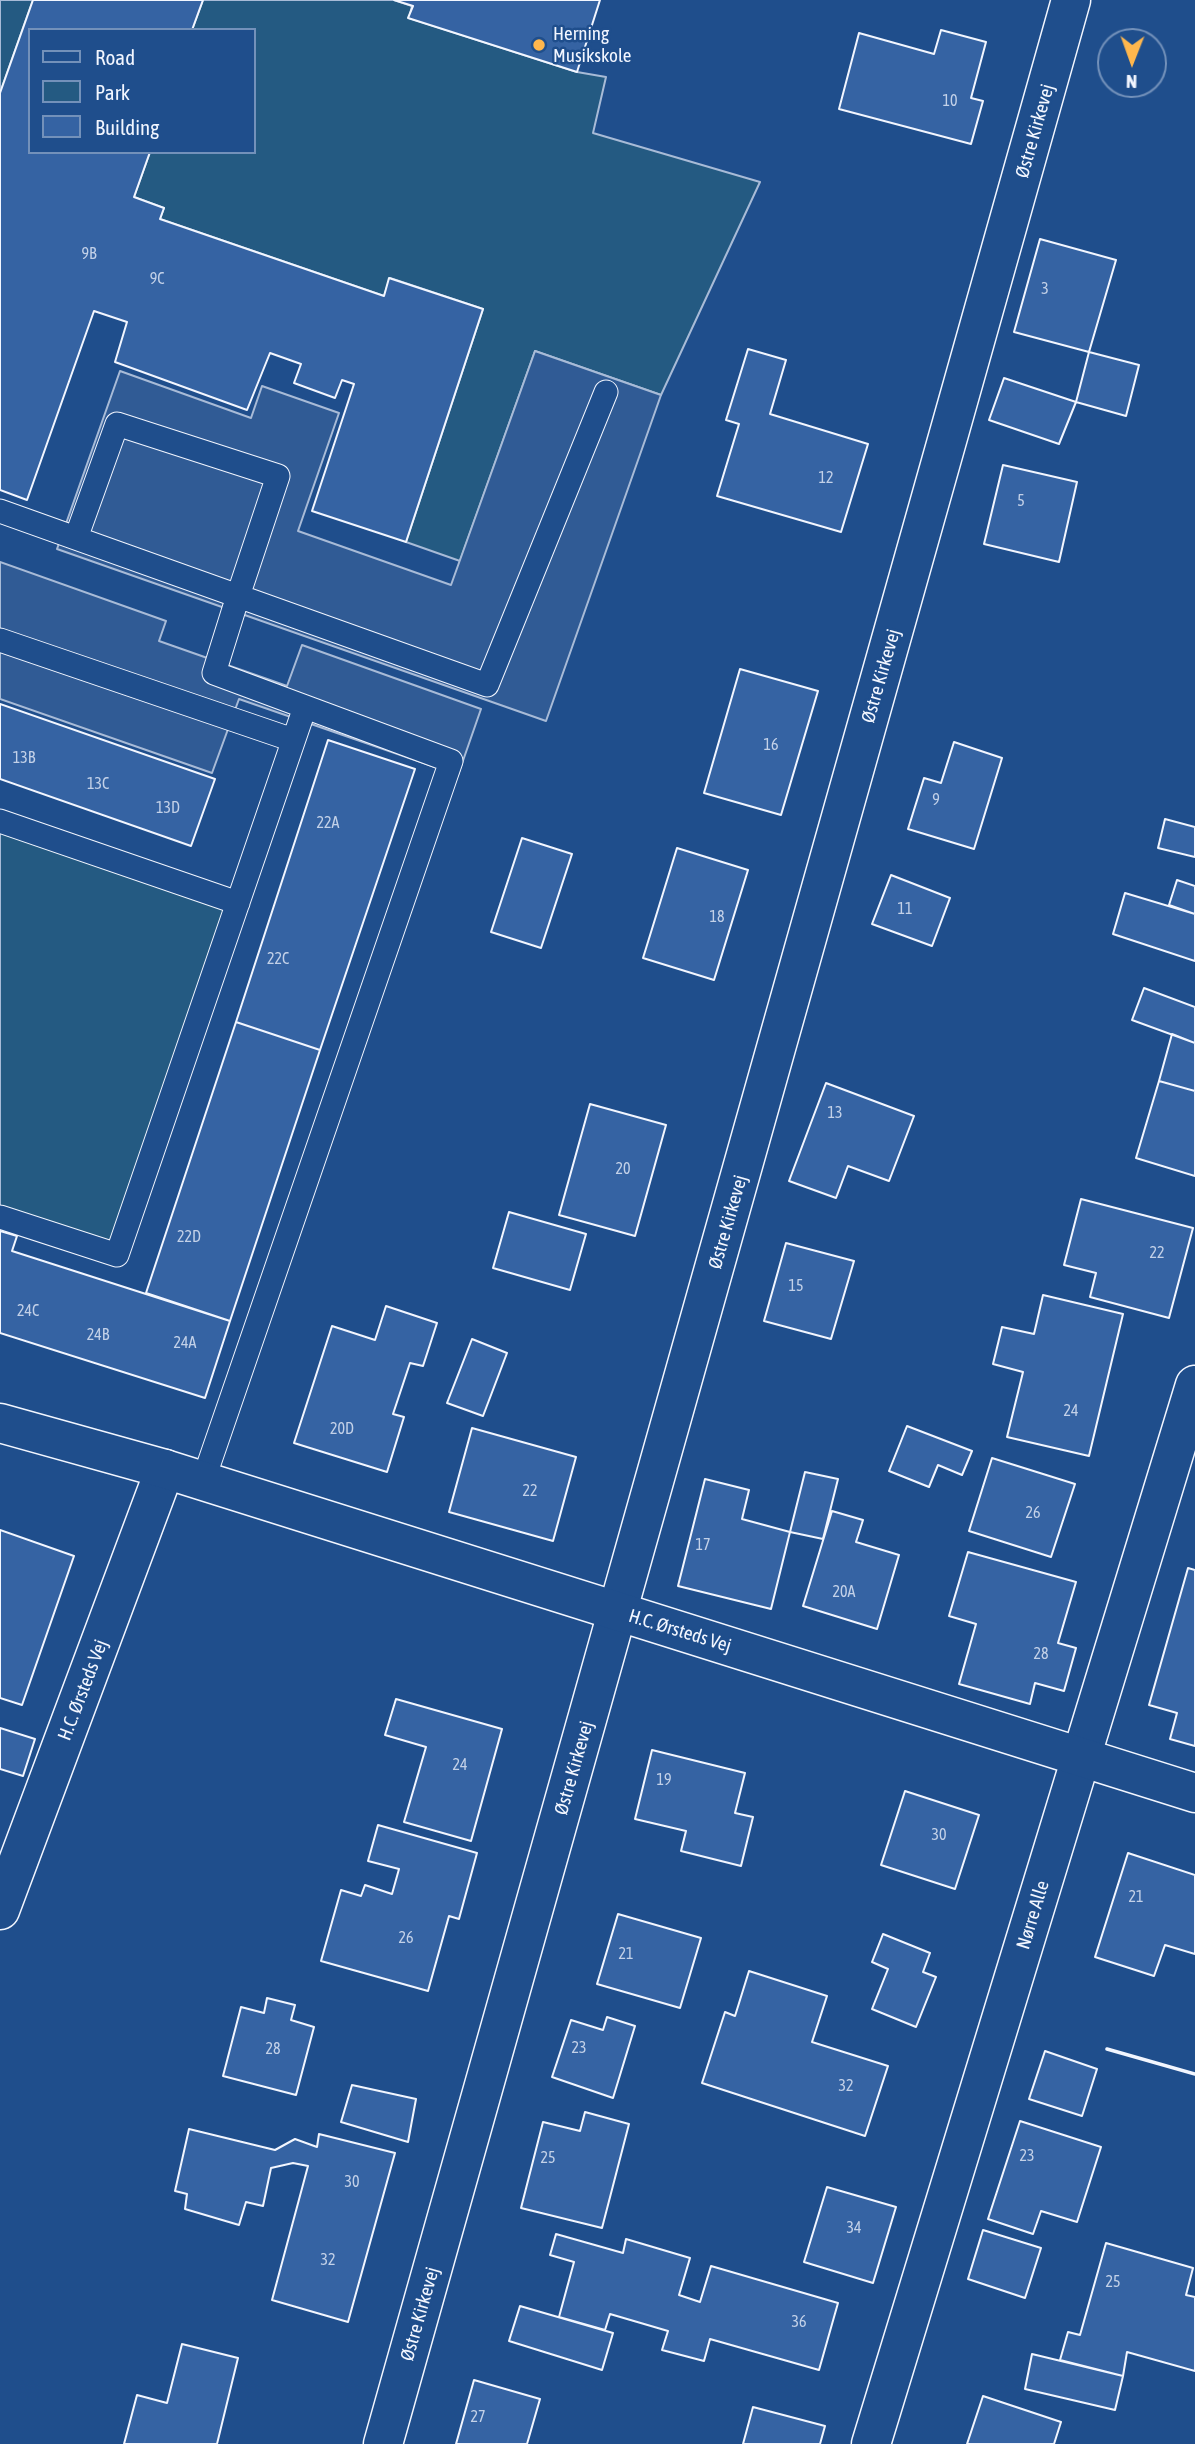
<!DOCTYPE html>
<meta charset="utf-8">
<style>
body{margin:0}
#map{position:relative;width:1195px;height:2444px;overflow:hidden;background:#1f4e8c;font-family:"Asap Condensed",sans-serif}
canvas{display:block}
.legend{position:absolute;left:28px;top:28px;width:228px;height:126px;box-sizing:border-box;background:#1f4e8c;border:2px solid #7391ba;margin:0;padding:9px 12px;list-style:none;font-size:21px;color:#f2f6ff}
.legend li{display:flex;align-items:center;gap:14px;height:35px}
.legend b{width:35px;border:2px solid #7391ba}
.north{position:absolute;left:1097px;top:28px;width:70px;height:70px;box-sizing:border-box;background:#1f4e8c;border:2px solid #7391ba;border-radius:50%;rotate:181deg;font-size:19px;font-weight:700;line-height:28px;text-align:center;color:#f2f6ff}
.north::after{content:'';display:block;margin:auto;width:24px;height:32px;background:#ffb74d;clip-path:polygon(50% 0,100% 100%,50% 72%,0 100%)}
</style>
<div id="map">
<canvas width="1195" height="2444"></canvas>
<ul class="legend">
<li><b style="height:9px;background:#1f4e8c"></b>Road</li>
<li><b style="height:19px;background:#245a82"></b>Park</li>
<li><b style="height:19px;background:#3563a3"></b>Building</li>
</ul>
<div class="north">N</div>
</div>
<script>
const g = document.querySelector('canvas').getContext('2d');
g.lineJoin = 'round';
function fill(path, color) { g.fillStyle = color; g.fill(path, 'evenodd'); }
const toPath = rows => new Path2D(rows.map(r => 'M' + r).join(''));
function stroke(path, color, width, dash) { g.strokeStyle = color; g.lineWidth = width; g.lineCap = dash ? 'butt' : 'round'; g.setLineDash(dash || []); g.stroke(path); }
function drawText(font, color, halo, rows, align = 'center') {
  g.font = font + ' "Asap Condensed",sans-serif'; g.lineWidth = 5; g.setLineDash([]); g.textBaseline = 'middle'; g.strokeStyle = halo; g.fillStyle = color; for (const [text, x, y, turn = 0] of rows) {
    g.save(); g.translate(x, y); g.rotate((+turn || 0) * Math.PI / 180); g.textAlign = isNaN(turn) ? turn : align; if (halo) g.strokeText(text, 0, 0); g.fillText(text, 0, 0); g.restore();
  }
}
const green = toPath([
 [0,0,33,0,0,93,0,0],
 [203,0,394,0,412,6,409,18,577,72,606,77,593,133,760,182,661,395,535,351,460,561,406,542,483,309,390,278,384,296,160,219,164,208,134,197,150,152,254,152,254,30,192,30,203,0],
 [0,820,238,903,117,1255,0,1217,0,820]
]);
fill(green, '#245a82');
stroke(green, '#a8bbd7', 2);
const parking = toPath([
 [535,351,661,395,546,721,57,549,120,371,251,418,262,386,339,413,298,531,451,585,535,351],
 [0,562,166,621,159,641,287,686,302,645,481,709,458,775,239,699,212,773,0,699,0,562]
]);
fill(parking, '#305b95');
stroke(parking, '#a8bbd7', 2);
const building = toPath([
 [33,0,203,0,192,30,30,30,30,152,150,152,134,197,164,208,160,219,384,296,389,278,483,309,406,542,312,511,354,384,342,380,335,398,294,383,301,364,270,353,247,410,115,362,127,322,94,311,27,500,0,490,0,93,33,0],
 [394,0,600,0,577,72,408,18,413,6,394,0],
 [941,30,986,42,971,98,983,101,971,144,839,109,859,33,934,54,941,30],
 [1040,239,1116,260,1089,352,1014,332,1040,239],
 [748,349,786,360,770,414,868,444,841,532,717,496,739,424,726,420,748,349],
 [1089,352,1139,365,1126,416,1076,402,1089,352],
 [1004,378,1076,402,1059,444,989,420,1004,378],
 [1003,465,1077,482,1059,562,984,544,1003,465],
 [740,669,818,691,781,815,704,793,740,669],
 [0,704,215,779,191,846,0,779,0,704],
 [328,740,415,769,320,1050,236,1022,328,740],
 [954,742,1002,758,974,849,908,829,924,778,941,783,954,742],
 [1165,819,1195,827,1195,857,1158,848,1165,819],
 [522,838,572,854,541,948,491,932,522,838],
 [677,848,748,870,714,980,643,958,677,848],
 [891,875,950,898,932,946,872,924,891,875],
 [1177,880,1195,886,1195,914,1169,905,1177,880],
 [1125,893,1195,914,1195,961,1113,934,1125,893],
 [1144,988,1195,1007,1195,1043,1132,1020,1144,988],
 [236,1022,320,1050,230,1321,146,1293,236,1022],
 [1172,1034,1195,1043,1195,1091,1159,1081,1172,1034],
 [1159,1081,1195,1091,1195,1176,1136,1158,1159,1081],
 [826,1083,914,1116,889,1181,848,1166,836,1198,789,1181,826,1083],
 [590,1104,666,1125,635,1236,559,1215,590,1104],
 [1081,1199,1193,1228,1169,1318,1090,1297,1096,1273,1064,1265,1081,1199],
 [509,1212,586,1234,570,1290,493,1268,509,1212],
 [0,1231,17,1236,12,1251,230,1321,205,1398,0,1333,0,1231],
 [786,1243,854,1261,831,1339,764,1321,786,1243],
 [1043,1295,1123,1314,1089,1456,1007,1437,1023,1372,993,1364,1002,1327,1034,1334,1043,1295],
 [386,1306,437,1323,423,1366,410,1363,393,1414,404,1417,387,1472,294,1443,332,1326,375,1340,386,1306],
 [472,1339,507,1353,483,1416,447,1403,472,1339],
 [907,1426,972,1451,962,1475,938,1465,929,1487,889,1471,907,1426],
 [472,1428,576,1457,553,1541,449,1512,472,1428],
 [992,1458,1075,1484,1051,1557,969,1531,992,1458],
 [805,1472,838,1479,823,1539,790,1532,805,1472],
 [705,1479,749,1490,742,1519,790,1532,771,1609,678,1586,705,1479],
 [832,1511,863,1520,856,1542,899,1555,877,1629,803,1606,832,1511],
 [0,1530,74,1556,22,1705,0,1698,0,1530],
 [968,1552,1076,1582,1058,1643,1076,1648,1064,1691,1035,1683,1030,1704,959,1684,976,1624,949,1616,968,1552],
 [1188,1568,1195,1570,1195,1746,1170,1739,1177,1713,1149,1705,1188,1568],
 [396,1699,502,1729,471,1841,404,1822,426,1747,385,1735,396,1699],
 [0,1728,35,1739,23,1776,0,1769,0,1728],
 [652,1750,745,1773,735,1813,753,1817,741,1866,681,1851,686,1831,635,1819,652,1750],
 [905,1791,979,1815,955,1889,881,1865,905,1791],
 [378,1825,477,1853,459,1919,449,1916,428,1991,321,1961,341,1890,361,1896,365,1885,392,1894,399,1869,368,1861,378,1825],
 [1128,1853,1195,1875,1195,1954,1165,1945,1154,1976,1095,1957,1128,1853],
 [618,1914,701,1938,680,2008,597,1984,618,1914],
 [883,1934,930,1953,923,1972,936,1977,916,2027,872,2009,888,1969,872,1962,883,1934],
 [749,1971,827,1996,812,2042,888,2066,865,2136,702,2083,725,2012,735,2016,749,1971],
 [267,1998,295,2005,291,2020,314,2027,296,2095,223,2076,241,2007,264,2013,267,1998],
 [607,2017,635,2026,613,2098,552,2077,571,2020,603,2030,607,2017],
 [1045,2051,1097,2069,1082,2116,1029,2099,1045,2051],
 [352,2085,416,2099,408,2142,341,2122,352,2085],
 [585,2112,629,2124,602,2228,521,2208,543,2122,580,2131,585,2112],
 [1020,2121,1101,2147,1077,2222,1041,2211,1033,2234,988,2219,1020,2121],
 [189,2129,275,2150,295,2139,317,2147,319,2134,395,2153,348,2322,272,2300,308,2166,293,2163,271,2168,263,2206,246,2202,239,2225,185,2209,187,2194,175,2191,189,2129],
 [827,2187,896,2207,873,2283,804,2262,827,2187],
 [983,2230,1041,2248,1025,2298,968,2279,983,2230],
 [556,2234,623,2253,626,2239,690,2258,679,2295,700,2302,711,2266,838,2303,819,2370,710,2339,704,2361,662,2350,668,2331,610,2314,605,2330,559,2317,574,2262,550,2255,556,2234],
 [1106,2243,1193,2268,1186,2295,1195,2297,1195,2371,1127,2352,1123,2376,1060,2360,1068,2332,1080,2335,1106,2243],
 [520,2306,613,2333,602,2370,509,2341,520,2306],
 [182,2344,238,2358,217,2444,124,2444,137,2395,167,2403,182,2344],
 [1032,2354,1123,2376,1115,2410,1025,2389,1032,2354],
 [474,2380,540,2399,527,2444,456,2444,474,2380],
 [983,2396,1061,2422,1054,2444,967,2444,983,2396],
 [753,2407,825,2426,820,2444,743,2444,753,2407]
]);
fill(building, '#3563a3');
stroke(building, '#f2f6ff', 2);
const lane = toPath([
 [0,511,238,596,214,673,451,761,203,1481],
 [76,538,117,424,278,476,238,596,487,685,606,392],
 [0,640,293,740],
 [0,821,238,903],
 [0,1217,117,1255,305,707]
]);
const street = toPath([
 [0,1910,165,1469],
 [383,2444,1071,0],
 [871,2444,1195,1385]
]);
const secondary = toPath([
 [0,1423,165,1469,1195,1793]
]);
stroke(lane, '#f2f6ff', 25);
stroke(street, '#f2f6ff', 41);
stroke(secondary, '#f2f6ff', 41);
stroke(lane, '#1f4e8c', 23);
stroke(street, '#1f4e8c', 38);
stroke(secondary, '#1f4e8c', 38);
stroke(toPath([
 [1107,2049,1195,2074]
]), '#f2f6ff', 3.5);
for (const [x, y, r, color] of [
 [539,45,7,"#ffb74d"]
]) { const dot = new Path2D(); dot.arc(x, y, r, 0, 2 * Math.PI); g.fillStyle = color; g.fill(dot); stroke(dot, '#1f4e8c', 2.5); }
drawText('16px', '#c3d1e8', null, [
 ["10",950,101],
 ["9B",89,254],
 ["9C",157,279],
 ["3",1045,289],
 ["12",826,478],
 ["5",1021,501],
 ["16",771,745],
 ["13B",24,758],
 ["13C",98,784],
 ["9",936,800],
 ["13D",168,808],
 ["22A",328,823],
 ["11",905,909],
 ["18",717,917],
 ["22C",278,959],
 ["13",835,1113],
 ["20",623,1169],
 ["22D",189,1237],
 ["22",1157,1253],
 ["15",796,1286],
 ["24C",28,1311],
 ["24B",98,1335],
 ["24A",185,1343],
 ["24",1071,1411],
 ["20D",342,1429],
 ["22",530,1491],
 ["26",1033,1513],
 ["17",703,1545],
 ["20A",844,1592],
 ["28",1041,1654],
 ["24",460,1765],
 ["19",664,1780],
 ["30",939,1835],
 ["21",1136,1897],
 ["26",406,1938],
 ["21",626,1954],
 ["23",579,2048],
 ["28",273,2049],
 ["32",846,2086],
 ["23",1027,2156],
 ["25",548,2158],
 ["30",352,2182],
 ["34",854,2228],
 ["32",328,2260],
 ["25",1113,2282],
 ["36",799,2322],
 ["27",478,2417]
]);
drawText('19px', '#f2f6ff', '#1f4e8c', [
 ["Herning",553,34],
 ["Musikskole",553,56]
], 'left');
drawText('19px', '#f2f6ff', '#1f4e8c', [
 ["Østre Kirkevej",1035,131,-74],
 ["Østre Kirkevej",881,676,-74],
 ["Østre Kirkevej",728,1222,-74],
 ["H.C. Ørsteds Vej",680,1631,17],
 ["H.C. Ørsteds Vej",83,1690,-69],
 ["Østre Kirkevej",574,1768,-74],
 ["Nørre Alle",1033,1915,-73],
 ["Østre Kirkevej",420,2314,-74]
]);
</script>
